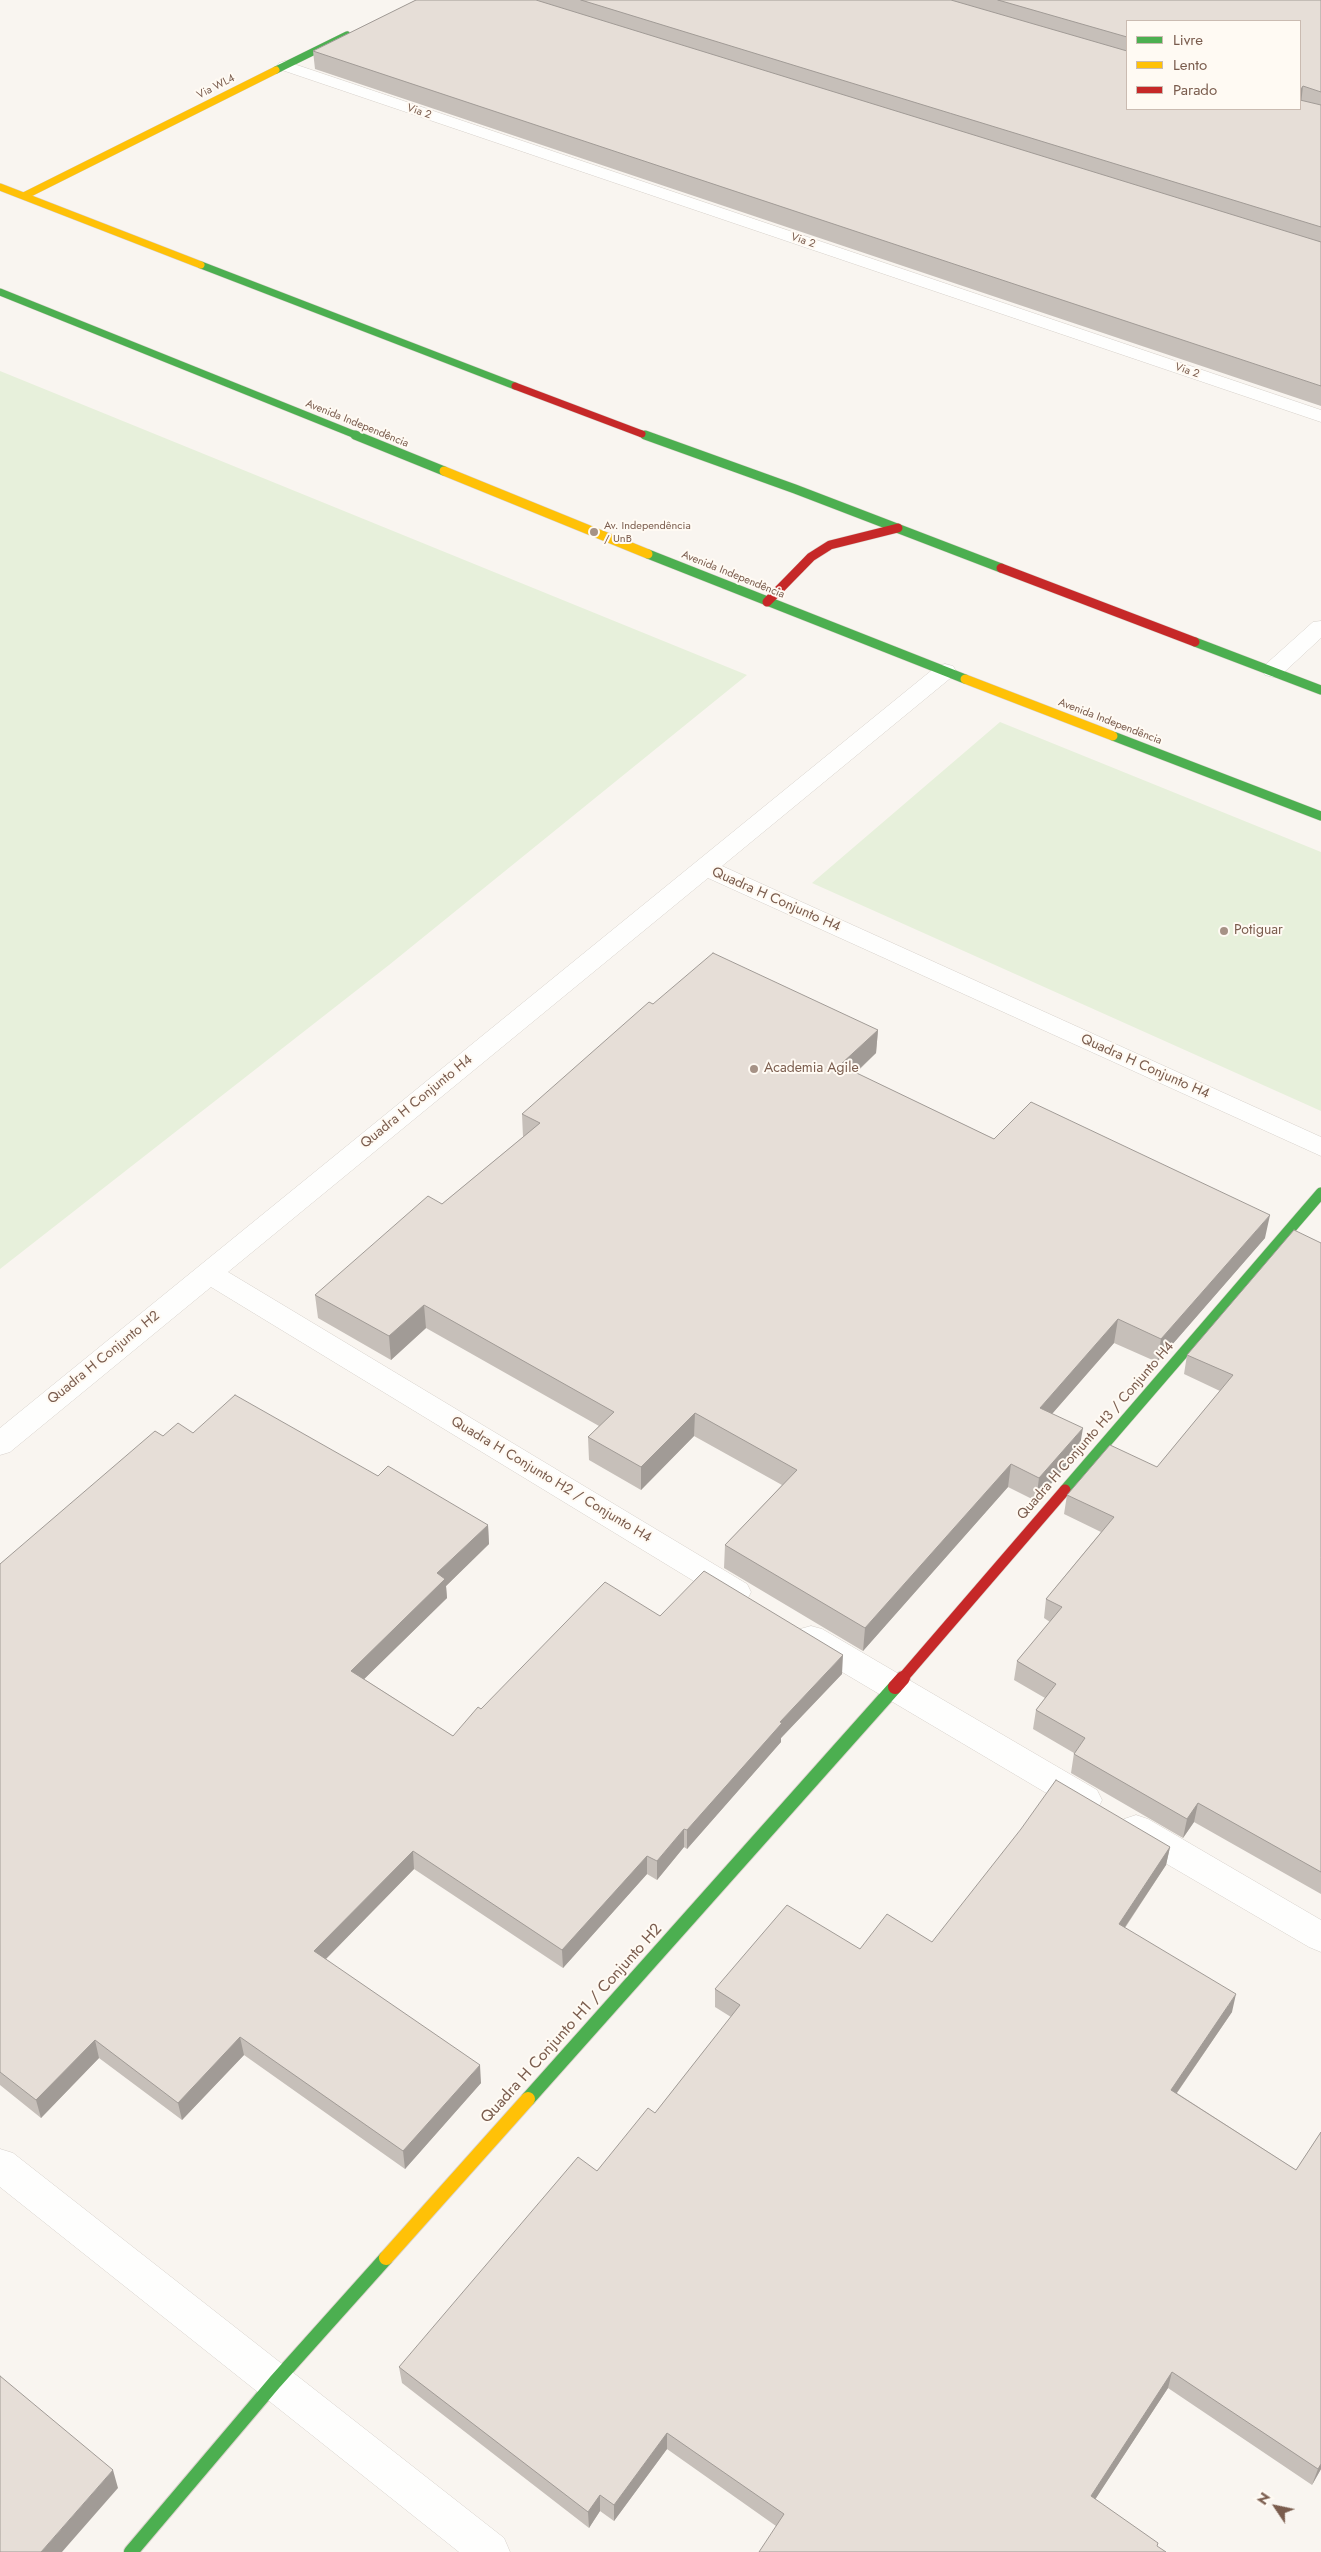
<!DOCTYPE html>
<meta charset="utf-8">
<style>
body{margin:0}
#map{position:relative;width:1321px;height:2552px;overflow:hidden;background:#f9f5f0;font-family:Jost,sans-serif}
canvas{display:block}
.legend{position:absolute;left:1126px;top:20px;width:175px;height:90px;box-sizing:border-box;background:#fffaf3;border:1px solid #cabbb1;margin:0;padding:6px 9px;list-style:none;font-size:15px;color:#7a5c4d}
.legend li{display:flex;align-items:center;gap:10px;height:25px}
.legend b{width:25px;border:1px solid #cabbb1}
.north{position:absolute;left:1251px;top:2482px;width:50px;height:50px;-webkit-text-stroke:4px #fffaf3;paint-order:stroke;rotate:304deg;font-size:14px;font-weight:700;line-height:20px;text-align:center;color:#7a5c4d}
.north::after{content:'';display:block;margin:auto;width:18px;height:22px;background:#7a5c4d;clip-path:polygon(50% 0,100% 100%,50% 72%,0 100%)}
</style>
<div id="map">
<canvas width="1321" height="2552"></canvas>
<ul class="legend">
<li><b style="height:6px;background:#4caf50"></b>Livre</li>
<li><b style="height:6px;background:#ffc107"></b>Lento</li>
<li><b style="height:6px;background:#c62828"></b>Parado</li>
</ul>
<div class="north">N</div>
</div>
<script>
const g = document.querySelector('canvas').getContext('2d');
g.lineJoin = 'round';
function fill(path, color) { g.fillStyle = color; g.fill(path, 'evenodd'); }
const toPath = rows => new Path2D(rows.map(r => 'M' + r).join(''));
function stroke(path, color, width, dash) { g.strokeStyle = color; g.lineWidth = width; g.lineCap = dash ? 'butt' : 'round'; g.setLineDash(dash || []); g.stroke(path); }
function drawText(font, color, halo, rows, align = 'center') {
  g.font = font + ' Jost,sans-serif'; g.lineWidth = 4; g.setLineDash([]); g.textBaseline = 'middle'; g.strokeStyle = halo; g.fillStyle = color; for (const [text, x, y, turn = 0] of rows) {
    g.save(); g.translate(x, y); g.rotate((+turn || 0) * Math.PI / 180); g.textAlign = isNaN(turn) ? turn : align; if (halo) g.strokeText(text, 0, 0); g.fillText(text, 0, 0); g.restore();
  }
}
fill(toPath([
 [0,371,747,675,389,965,0,1269],
 [1000,722,1321,852,1321,1111,812,883]
]), '#e7f0db');
const street = toPath([
 [285,61,1321,410,1321,422,279,69,277,66,279,63,285,61],
 [1321,621,1321,638,1281,675,1273,677,1265,675,1262,670,1265,665,1313,622,1321,621],
 [945,664,953,666,956,671,953,676,722,866,1321,1137,1321,1156,708,878,228,1272,747,1584,751,1592,747,1600,736,1604,725,1600,211,1287,10,1452,0,1455,0,1428,937,666,945,664],
 [811,1626,822,1629,1097,1790,1102,1800,1097,1810,1086,1813,1075,1810,800,1647,796,1638,800,1629,811,1626],
 [1136,1815,1148,1819,1321,1920,1321,1952,1309,1947,1124,1839,1120,1829,1124,1819,1136,1815],
 [0,2149,13,2153,504,2538,510,2552,459,2552,0,2187,0,2149]
]);
const fastFar3 = toPath([
 [276,70,347,35],
 [201,265,515,386],
 [0,292,358,436],
 [642,434,649,436]
]);
const fastFar2 = toPath([
 [355,435,444,471],
 [645,435,795,489,1001,568],
 [648,554,965,679],
 [1195,642,1321,690],
 [1113,736,1321,816]
]);
const fastFar1 = toPath([
 [1065,1490,1321,1193]
]);
const fast = toPath([
 [528,2099,895,1687],
 [131,2552,275,2382,386,2258]
]);
const slowFar2 = toPath([
 [0,187,201,265],
 [24,196,276,70]
]);
const slowFar1 = toPath([
 [444,471,648,554],
 [965,679,1113,736]
]);
const slow = toPath([
 [386,2258,528,2099]
]);
const jamFar3 = toPath([
 [515,386,642,434]
]);
const jamFar2 = toPath([
 [1001,568,1195,642],
 [767,602,811,557,830,545,898,528]
]);
const jamFar1 = toPath([
 [902,1679,1065,1490]
]);
const jam = toPath([
 [895,1687,903,1678]
]);
stroke(street, '#d7d1cb', 1);
stroke(fastFar3, '#d9d2cb', 8);
stroke(fastFar2, '#d9d2cb', 10);
stroke(fastFar1, '#d9d2cb', 12);
stroke(fast, '#d9d2cb', 16);
stroke(slowFar2, '#d9d2cb', 8);
stroke(slowFar1, '#d9d2cb', 10);
stroke(slow, '#d9d2cb', 16);
stroke(jamFar3, '#d9d2cb', 8);
stroke(jamFar2, '#d9d2cb', 10);
stroke(jamFar1, '#d9d2cb', 12);
stroke(jam, '#d9d2cb', 16);
fill(street, '#fefefd');
stroke(fastFar3, '#4caf50', 7);
stroke(fastFar2, '#4caf50', 9);
stroke(fastFar1, '#4caf50', 11);
stroke(fast, '#4caf50', 14);
stroke(slowFar2, '#ffc107', 7);
stroke(slowFar1, '#ffc107', 9);
stroke(slow, '#ffc107', 14);
stroke(jamFar3, '#c62828', 7);
stroke(jamFar2, '#c62828', 9);
stroke(jamFar1, '#c62828', 11);
stroke(jam, '#c62828', 14);
fill(toPath([
 [416,0,1321,0,1321,406,315,69,313,51],
 [1127,21,1300,21,1300,109,1127,109],
 [653,1004,878,1030,876,1053,856,1073,994,1139,1265,1238,1157,1362,1114,1343,1052,1414,1079,1451,1036,1501,1008,1487,863,1651,724,1568,725,1545,782,1485,694,1436,641,1490,589,1460,588,1437,599,1426,426,1328,391,1360,318,1318,315,1295,442,1204,523,1137,522,1114],
 [1321,1243,1321,1894,1194,1822,1183,1838,1071,1773,1074,1753,1033,1729,1036,1710,1045,1698,1014,1680,1017,1661,1050,1622,1044,1618,1046,1599,1101,1532,1064,1514,1067,1495,1157,1467,1220,1391,1184,1374,1187,1355],
 [193,1433,378,1476,488,1525,489,1544,446,1586,447,1598,364,1679,453,1736,481,1709,660,1616,842,1674,781,1738,781,1742,687,1849,684,1847,657,1880,647,1874,563,1968,414,1869,326,1959,481,2083,405,2169,244,2055,182,2120,99,2058,41,2118,0,2085,0,1564,163,1436],
 [1170,1847,1166,1865,1125,1928,1232,2012,1177,2093,1296,2170,1321,2132,1321,2469,1312,2485,1168,2388,1095,2499,776,2526,667,2449,614,2521,600,2511,589,2528,402,2383,399,2367,655,2113,731,2017,715,2007,715,1989,860,1949,932,1942]
]), '#c6bfb9');
fill(toPath([
 [1303,86,1301,104,1300,105,1301,89],
 [878,1030,876,1053,839,1088,840,1065],
 [1270,1215,1265,1238,1157,1362,1161,1339],
 [424,1305,426,1328,391,1360,389,1336],
 [1118,1319,1114,1343,1037,1431,1040,1408],
 [695,1413,694,1436,641,1490,641,1467],
 [1083,1428,1079,1451,1036,1501,1039,1478],
 [1011,1464,1008,1487,863,1651,865,1628],
 [488,1525,489,1544,446,1586,447,1598,353,1690,351,1671,437,1573],
 [843,1655,842,1674,781,1738,781,1742,687,1849,687,1830,780,1722],
 [1198,1803,1194,1822,1183,1838,1187,1819],
 [684,1829,684,1847,657,1880,657,1861],
 [1170,1847,1166,1865,1115,1942,1119,1924],
 [413,1851,414,1869,316,1969,314,1951],
 [647,1856,647,1874,563,1968,562,1950],
 [1236,1994,1232,2012,1167,2107,1171,2090],
 [240,2037,244,2055,182,2120,178,2103],
 [95,2040,99,2058,41,2118,36,2100],
 [480,2065,481,2083,405,2169,403,2151],
 [1172,2372,1168,2388,1087,2512,1091,2496],
 [667,2433,667,2449,614,2521,614,2505],
 [1321,2464,1321,2469,1312,2485,1318,2469],
 [113,2470,118,2488,62,2552,41,2552],
 [600,2495,600,2511,589,2528,588,2512]
]), '#a19b96');
const building = toPath([
 [416,0,536,0,1321,242,1321,386,313,51,416,0],
 [581,0,951,0,1127,51,1127,109,1300,109,1300,100,1321,105,1321,227,581,0],
 [998,0,1321,0,1321,92,1303,86,1301,89,1300,89,1300,21,1127,21,1127,37,998,0],
 [713,953,878,1030,840,1065,994,1139,1031,1102,1270,1215,1161,1339,1118,1319,1040,1408,1083,1428,1039,1478,1011,1464,865,1628,725,1545,797,1470,695,1413,641,1467,588,1437,614,1412,424,1305,389,1336,315,1295,428,1196,442,1204,540,1123,522,1114,649,1002,653,1004,713,953],
 [1294,1230,1321,1243,1321,1872,1198,1803,1187,1819,1074,1754,1085,1738,1036,1710,1056,1684,1017,1661,1062,1607,1046,1599,1114,1517,1067,1495,1110,1445,1157,1467,1233,1375,1187,1355,1294,1230],
 [235,1395,378,1476,388,1466,488,1525,437,1573,445,1579,351,1671,453,1736,478,1707,481,1709,605,1582,660,1616,704,1571,843,1655,780,1722,782,1723,687,1830,684,1829,657,1861,647,1856,562,1950,413,1851,314,1951,480,2065,403,2151,240,2037,178,2103,95,2040,36,2100,0,2072,0,1564,155,1431,163,1436,178,1423,193,1433,235,1395],
 [1056,1780,1170,1847,1119,1924,1236,1994,1171,2090,1296,2170,1321,2132,1321,2464,1318,2469,1172,2372,1091,2496,1158,2543,1157,2546,1166,2552,759,2552,784,2514,667,2433,614,2505,600,2495,588,2512,399,2367,578,2157,597,2171,648,2108,655,2113,740,2005,715,1989,787,1905,860,1949,887,1914,932,1942,1021,1829,1056,1780],
 [0,2376,113,2470,41,2552,0,2552,0,2376]
]);
fill(building, '#e6ded7');
stroke(building, '#a19b96', 1);
for (const [x, y, r, color] of [
 [594,532,5,"#a69286"],
 [1224,931,5,"#a69286"],
 [754,1069,5,"#a69286"]
]) { const dot = new Path2D(); dot.arc(x, y, r, 0, 2 * Math.PI); g.fillStyle = color; g.fill(dot); stroke(dot, '#fffaf3', 2); }
drawText('11px', '#7a5c4d', '#fffaf3', [
 ["Via WL4",216,87,-27],
 ["Via 2",419,112,19],
 ["Via 2",803,241,19],
 ["Via 2",1187,371,19],
 ["Avenida Independência",357,424,22],
 ["Avenida Independência",733,575,22],
 ["Avenida Independência",1110,722,21]
]);
drawText('11px', '#7a5c4d', '#fffaf3', [
 ["Av. Independência",604,526],
 ["/ UnB",604,539]
], 'left');
drawText('14px', '#7a5c4d', '#fffaf3', [
 ["Quadra H Conjunto H4",776,900,24],
 ["Quadra H Conjunto H4",1145,1067,24],
 ["Quadra H Conjunto H4",417,1102,-39],
 ["Quadra H Conjunto H2",104,1358,-39],
 ["Quadra H Conjunto H3 / Conjunto H4",1096,1431,-49],
 ["Quadra H Conjunto H2 / Conjunto H4",551,1480,31]
]);
drawText('14px', '#7a5c4d', '#fffaf3', [
 ["Potiguar",1234,931],
 ["Academia Agile",764,1069]
], 'left');
drawText('16px', '#7a5c4d', '#fffaf3', [
 ["Quadra H Conjunto H1 / Conjunto H2",572,2024,-48]
]);
</script>
